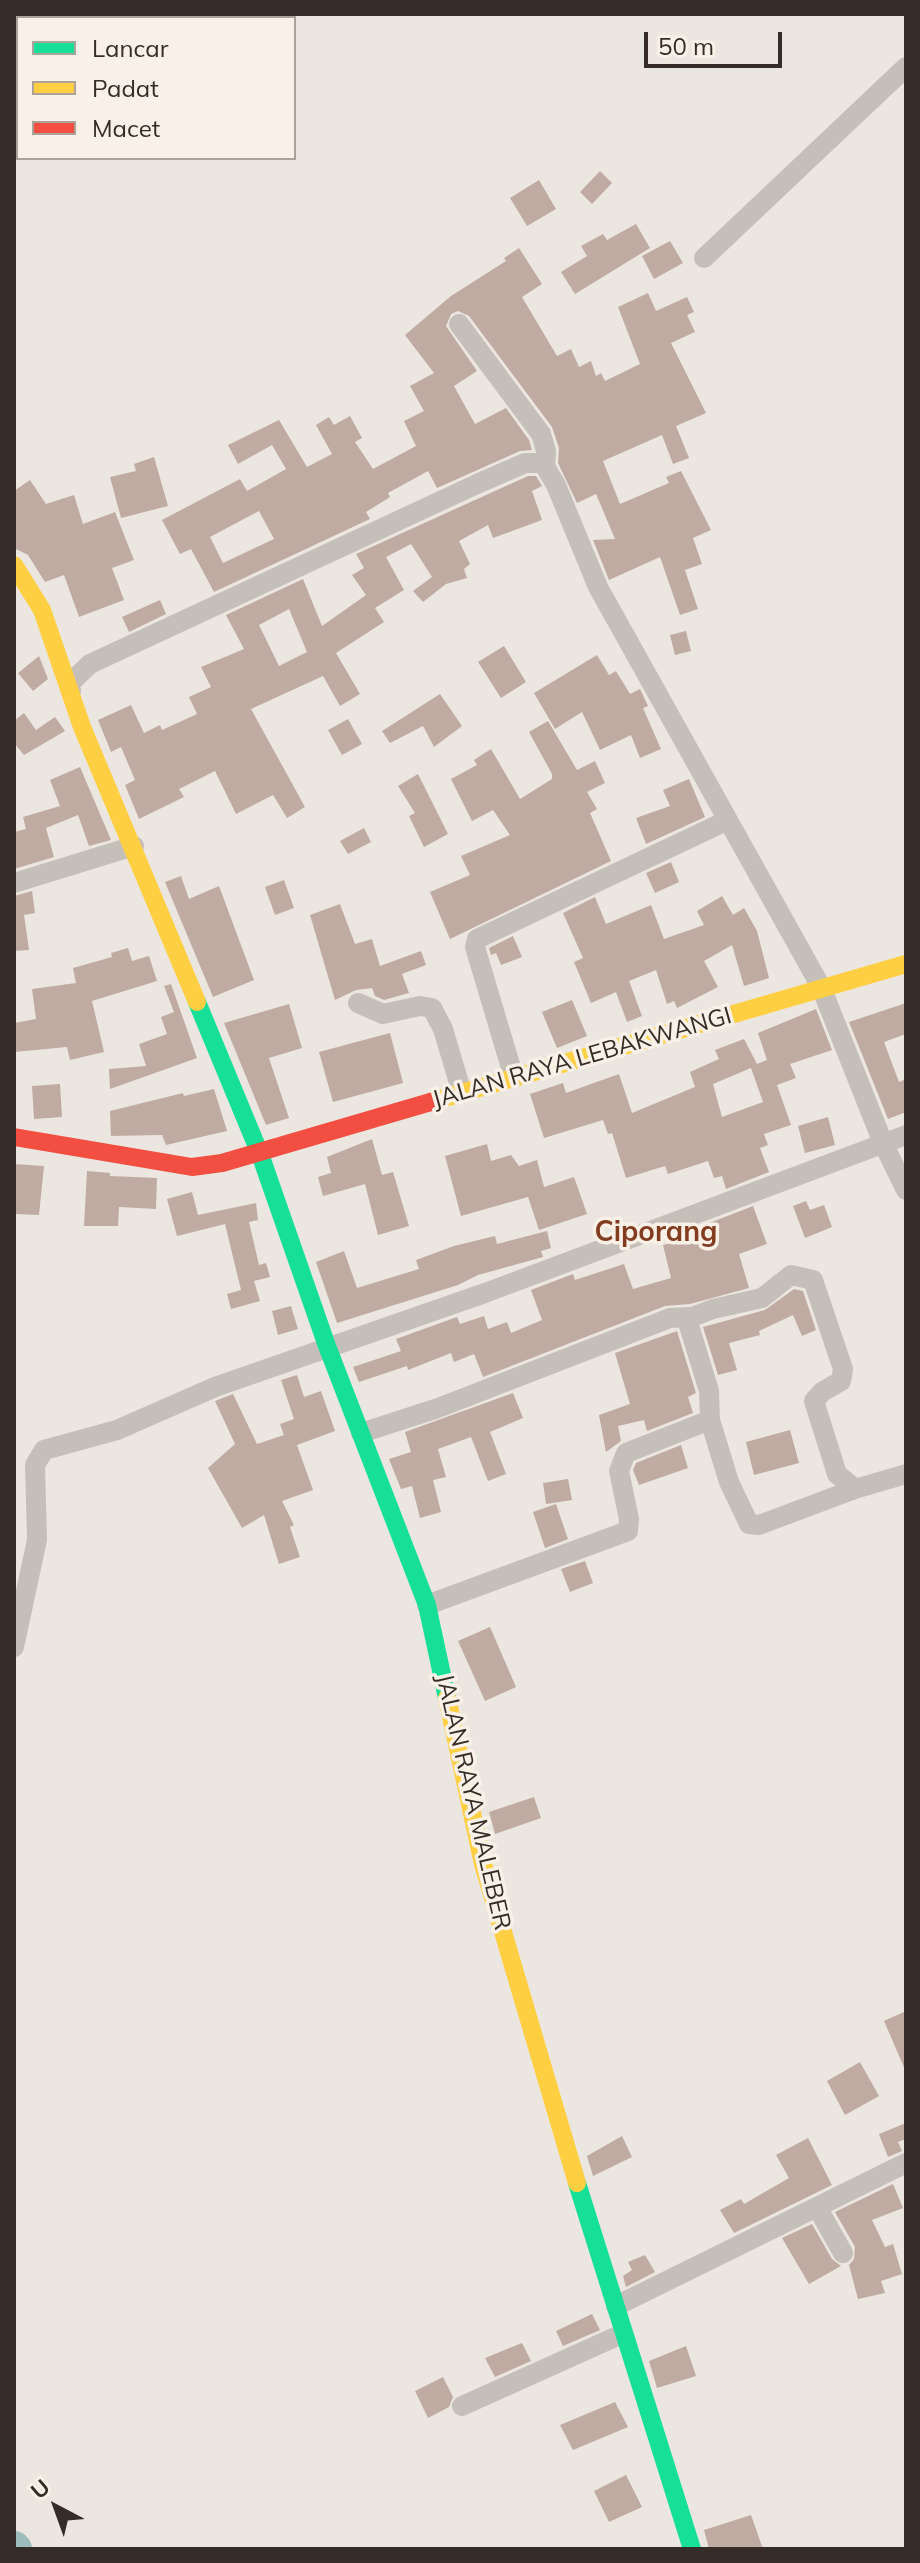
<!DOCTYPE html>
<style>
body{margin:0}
#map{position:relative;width:920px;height:2563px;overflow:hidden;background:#ece6e0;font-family:Mulish,sans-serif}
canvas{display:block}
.frame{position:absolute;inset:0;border:16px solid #362c27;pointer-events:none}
.legend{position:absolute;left:16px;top:16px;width:280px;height:144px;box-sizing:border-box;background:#f9f1e7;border:2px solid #aba29a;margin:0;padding:10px 14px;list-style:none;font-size:24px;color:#362c27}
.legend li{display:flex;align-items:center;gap:16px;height:40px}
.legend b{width:40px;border:2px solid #aba29a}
.north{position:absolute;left:16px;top:2467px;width:80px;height:80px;-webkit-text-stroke:6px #f9f1e7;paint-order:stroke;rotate:319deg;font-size:22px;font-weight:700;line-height:32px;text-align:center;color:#362c27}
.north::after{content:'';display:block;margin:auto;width:28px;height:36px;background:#362c27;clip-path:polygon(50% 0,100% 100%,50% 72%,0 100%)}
.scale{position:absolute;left:644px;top:32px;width:138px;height:36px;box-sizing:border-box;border:4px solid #362c27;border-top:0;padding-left:10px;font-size:24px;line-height:28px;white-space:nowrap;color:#362c27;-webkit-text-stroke:6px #f9f1e7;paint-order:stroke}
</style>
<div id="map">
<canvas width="920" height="2563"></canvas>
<div class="frame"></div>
<ul class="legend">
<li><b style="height:10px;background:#16e098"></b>Lancar</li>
<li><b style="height:10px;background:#ffcf43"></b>Padat</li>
<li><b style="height:10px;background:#f24e42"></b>Macet</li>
</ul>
<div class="north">U</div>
<div class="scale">50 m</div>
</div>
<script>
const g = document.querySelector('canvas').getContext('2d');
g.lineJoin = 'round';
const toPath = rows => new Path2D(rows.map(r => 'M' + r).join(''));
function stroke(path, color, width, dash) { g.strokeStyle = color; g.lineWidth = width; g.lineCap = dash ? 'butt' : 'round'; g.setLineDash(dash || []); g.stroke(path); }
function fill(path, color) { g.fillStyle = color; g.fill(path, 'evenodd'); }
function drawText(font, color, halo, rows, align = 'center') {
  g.font = font + ' Mulish,sans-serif'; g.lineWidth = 7; g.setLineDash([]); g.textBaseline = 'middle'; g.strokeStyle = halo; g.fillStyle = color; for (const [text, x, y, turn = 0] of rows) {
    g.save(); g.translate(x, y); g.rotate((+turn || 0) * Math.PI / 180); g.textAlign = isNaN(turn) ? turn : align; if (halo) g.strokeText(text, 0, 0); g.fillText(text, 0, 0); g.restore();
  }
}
stroke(toPath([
 [14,2548,15,2549]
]), '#9cbcbd', 34);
fill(toPath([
 [600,171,612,183,592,204,580,192],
 [539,180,556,209,527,226,510,198],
 [636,224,650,248,575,294,561,272,587,256,581,246,603,234,607,240],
 [670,241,683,263,654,279,642,256],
 [519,248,542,284,522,297,557,356,571,349,579,367,591,361,596,376,601,373,605,381,640,364,618,307,648,293,656,311,687,297,694,312,687,315,695,332,671,343,706,413,676,426,689,458,673,464,662,435,603,461,620,504,669,483,666,477,681,471,711,530,693,538,702,564,685,570,698,609,680,615,660,557,609,580,593,540,615,539,596,494,577,503,558,463,559,448,552,427,469,316,458,311,451,314,446,326,477,371,454,386,475,424,506,408,529,440,532,450,520,451,437,488,428,471,388,493,390,497,366,512,370,519,214,592,191,549,180,554,162,520,240,479,247,491,286,469,272,445,238,464,228,445,279,420,307,467,332,454,316,425,329,417,334,425,350,416,362,438,355,442,373,469,416,446,404,421,424,411,410,386,434,373,405,335,451,296,506,261,504,258],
 [259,511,274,539,223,563,210,537],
 [154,457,168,506,121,518,110,477,136,471,134,464],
 [528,476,536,476,542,486,532,491,542,520,493,538,488,525,459,541,470,564,464,569,467,578,446,584,423,602,413,591,432,577,411,544,386,557,404,590,375,608,384,622,336,653,360,694,340,706,323,676,251,709,305,807,287,818,273,795,236,814,215,771,179,789,184,797,139,819,125,785,135,780,121,747,111,752,98,720,131,705,144,733,160,725,162,730,197,714,189,697,211,687,201,667,244,649,226,615,303,579,322,626,366,595,352,575,364,568,356,554],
 [289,609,307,652,279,666,259,625],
 [30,480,46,504,74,495,83,524,115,512,134,560,112,568,124,600,79,617,64,575,45,582,28,555,14,548,14,491],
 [160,600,166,614,129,632,122,617],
 [686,631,691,651,675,655,670,635],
 [504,646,526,682,501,698,478,662],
 [597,655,609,675,616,671,630,694,640,689,648,706,643,708,661,749,640,758,631,735,600,750,582,712,555,729,534,693],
 [39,656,48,679,33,691,18,673],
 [440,694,462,726,434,747,423,726,390,743,382,731],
 [24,713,36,730,55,717,65,731,24,755,14,743,14,721],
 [348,719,362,744,342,755,328,730],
 [548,721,577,770,595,761,605,783,587,792,597,809,590,813,611,861,450,939,430,892,470,875,461,856,510,835,493,810,472,821,451,779,477,765,474,760,491,749,520,799,552,779,552,774,529,732],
 [80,767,111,840,89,846,78,815,46,828,54,857,14,869,14,832,26,829,23,817,60,806,50,780],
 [418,774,448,834,424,847,409,816,415,813,398,786],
 [689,779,705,817,646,844,636,818,670,806,663,790],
 [364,828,371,842,348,854,340,841],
 [671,862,679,882,655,893,646,873],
 [181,876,189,899,219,886,254,980,213,997,165,882],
 [284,880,294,908,275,915,265,887],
 [32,891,35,913,24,915,29,950,14,951,14,896],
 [722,896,733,915,744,908,757,931,769,978,744,986,732,945,704,961,718,987,677,1008,674,1001,667,1004,656,970,629,981,642,1016,627,1022,616,992,591,1003,574,962,583,958,563,913,595,897,606,924,651,905,664,939,704,925,697,911],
 [340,904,355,944,372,939,380,966,421,951,426,965,402,974,409,993,384,1000,375,996,372,988,356,990,335,1000,310,915],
 [513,936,522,957,501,965,496,953,491,955,489,948],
 [128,948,132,961,149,956,157,981,92,1001,104,1052,70,1060,67,1047,14,1052,14,1023,36,1019,32,989,76,983,73,968,112,957,111,953],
 [171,984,197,1058,110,1089,109,1069,146,1066,139,1044,167,1034,161,1017,174,1012,164,986],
 [572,1000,587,1036,557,1048,542,1012],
 [906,1003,906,1034,884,1042,899,1082,906,1079,906,1112,888,1119,849,1022],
 [289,1004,302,1048,269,1058,289,1118,266,1125,224,1023],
 [816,1009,832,1050,790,1064,796,1078,777,1085,791,1125,764,1134,768,1145,760,1148,769,1172,726,1189,722,1176,714,1178,708,1161,668,1174,665,1166,626,1178,612,1133,608,1134,603,1120,544,1138,530,1094,563,1083,566,1093,619,1074,632,1113,695,1087,690,1072,719,1059,715,1050,744,1039,757,1064,767,1060,758,1033],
 [751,1068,763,1102,722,1117,713,1084],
 [390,1033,403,1083,333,1102,319,1052],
 [60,1084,62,1117,34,1119,32,1086],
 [214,1089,227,1131,166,1145,162,1135,111,1136,110,1111,183,1093,184,1096],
 [828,1117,835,1145,805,1153,798,1126],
 [372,1139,382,1175,393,1172,409,1226,378,1235,365,1184,323,1196,318,1177,331,1173,327,1157],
 [487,1144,491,1161,511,1155,519,1166,537,1160,544,1187,574,1177,587,1214,539,1230,528,1197,461,1216,445,1156],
 [14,1164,44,1166,39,1215,14,1214],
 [87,1171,110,1173,110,1176,157,1178,156,1209,119,1207,118,1226,84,1226],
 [192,1192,198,1215,256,1203,258,1220,249,1222,259,1265,266,1263,270,1277,254,1281,260,1301,231,1309,227,1294,241,1290,225,1224,177,1236,167,1199],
 [806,1201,810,1210,824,1205,832,1227,805,1238,793,1206],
 [753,1206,767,1244,739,1254,749,1288,690,1304,665,1306,483,1377,474,1354,454,1362,451,1353,408,1370,407,1366,359,1382,353,1367,401,1351,396,1339,457,1317,460,1324,484,1316,488,1329,507,1322,511,1333,542,1320,531,1290,573,1274,575,1280,624,1264,633,1289,671,1278,663,1245,711,1234,707,1224],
 [547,1231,551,1248,541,1251,543,1257,478,1275,458,1285,337,1323,316,1262,344,1251,357,1288,419,1269,416,1260,454,1246,495,1236,497,1244],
 [794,1289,803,1291,816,1330,802,1336,793,1315,759,1331,760,1335,729,1343,737,1370,718,1375,703,1327,765,1310],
 [291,1306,298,1329,278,1335,272,1311],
 [677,1331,696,1393,688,1397,693,1413,647,1431,644,1420,618,1426,621,1441,606,1452,599,1415,630,1404,615,1353],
 [297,1375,304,1397,321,1391,335,1431,297,1445,313,1490,282,1501,294,1525,290,1527,300,1557,279,1564,264,1515,242,1528,208,1468,235,1444,215,1401,233,1394,257,1444,284,1435,280,1424,294,1419,281,1380],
 [513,1393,523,1418,490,1432,506,1474,488,1481,471,1437,438,1449,446,1477,433,1480,441,1512,420,1518,412,1486,401,1489,389,1459,411,1452,405,1432],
 [790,1430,799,1463,754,1475,746,1442],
 [681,1445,688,1468,639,1485,633,1470,636,1463],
 [568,1479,572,1500,546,1504,543,1483],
 [556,1504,568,1539,545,1548,533,1512],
 [585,1561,593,1583,570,1592,561,1569],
 [490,1627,516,1687,485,1701,458,1641],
 [534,1797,541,1818,495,1834,489,1812],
 [906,2011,906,2072,884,2021],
 [860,2062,879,2096,845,2115,827,2081],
 [906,2123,906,2139,898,2142,902,2151,888,2157,879,2134],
 [622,2136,632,2157,593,2176,587,2156],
 [808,2138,832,2185,734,2233,720,2210,741,2199,744,2204,789,2178,776,2155],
 [893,2184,903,2208,872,2220,885,2247,893,2244,902,2274,881,2281,885,2293,858,2299,849,2265,854,2259,855,2247,835,2212],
 [812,2224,832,2259,841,2266,809,2284,782,2238],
 [645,2255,655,2272,626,2287,623,2276,632,2270,628,2262],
 [592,2314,600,2330,563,2346,556,2331],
 [522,2343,531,2361,495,2377,485,2358],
 [686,2346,696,2376,657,2388,649,2361],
 [443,2377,453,2397,449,2407,428,2418,415,2391],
 [615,2402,628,2427,573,2450,560,2425],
 [626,2475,642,2507,609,2522,594,2491],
 [751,2515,763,2549,709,2549,704,2530]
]), '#bfaba1');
stroke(toPath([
 [704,258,906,67],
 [459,324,541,434,546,451,545,467],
 [71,691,69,684,90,664,477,484,525,463,543,463,556,485,598,587,821,987,883,1143,906,1190],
 [14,883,134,846],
 [358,1003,383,1014,420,1006,432,1008,443,1029,462,1093],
 [514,1078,475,947,477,939,726,821],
 [710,1420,729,1482,749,1524,759,1525,855,1489],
 [361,1433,438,1408,670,1318,690,1317],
 [427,1605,628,1531,629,1519,619,1471,626,1453,710,1420,709,1391,687,1319,713,1309,762,1298,791,1275,813,1280,843,1369,841,1381,822,1392,814,1401,837,1474,855,1489,906,1474],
 [14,1647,37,1540,35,1465,44,1450,117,1430,215,1387,485,1293,906,1135],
 [817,2207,843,2253],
 [616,2306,906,2163],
 [462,2406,622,2334]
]), '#c5bfb9', 20);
stroke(toPath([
 [197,1002,260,1154,327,1346,427,1605,447,1698],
 [577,2183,692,2549]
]), '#16e098', 18);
stroke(toPath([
 [14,565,42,610,82,727,197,1002],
 [434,1101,906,964],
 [447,1698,483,1864,577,2183]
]), '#ffcf43', 18);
stroke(toPath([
 [14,1137,192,1167,222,1163,434,1101]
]), '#f24e42', 18);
drawText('24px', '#362c27', '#f9f1e7', [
 ["JALAN RAYA LEBAKWANGI",582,1058,-16],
 ["JALAN RAYA MALEBER",473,1802,77]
]);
drawText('bold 28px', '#843c21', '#f9f1e7', [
 ["Ciporang",656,1233]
]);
</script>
